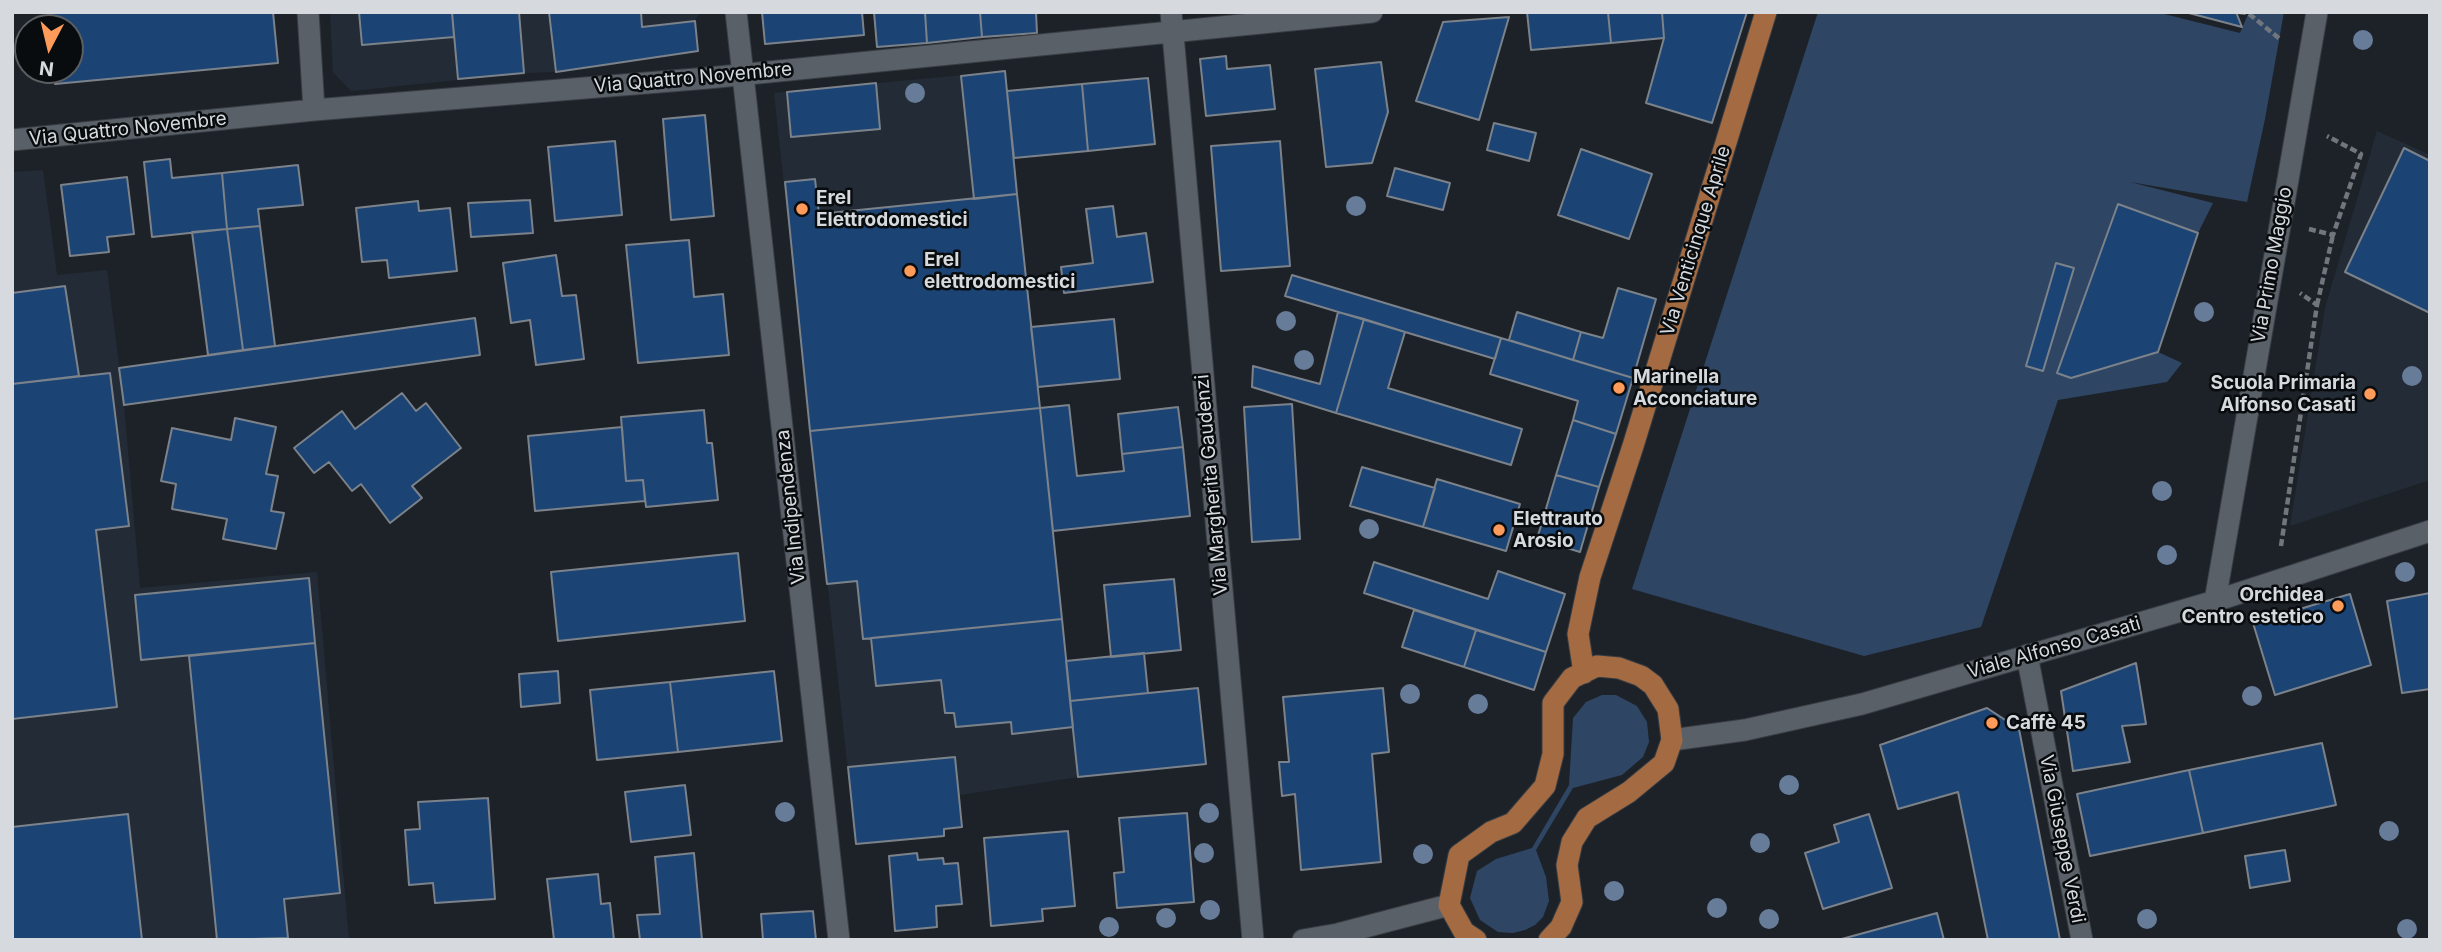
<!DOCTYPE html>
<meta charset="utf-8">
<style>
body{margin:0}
#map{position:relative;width:2442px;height:952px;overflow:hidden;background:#1d2229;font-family:Inter,sans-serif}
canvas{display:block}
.frame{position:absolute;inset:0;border:14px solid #d6dade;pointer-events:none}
.north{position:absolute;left:14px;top:14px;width:70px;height:70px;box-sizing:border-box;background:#090c0e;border:2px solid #5b5e61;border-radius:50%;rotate:187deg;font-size:19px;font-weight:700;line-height:28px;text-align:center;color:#d6dade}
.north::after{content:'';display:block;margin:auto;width:24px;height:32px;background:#ff9b5a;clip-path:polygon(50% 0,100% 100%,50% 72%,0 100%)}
</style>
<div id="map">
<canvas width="2442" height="952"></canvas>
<div class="frame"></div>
<div class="north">N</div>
</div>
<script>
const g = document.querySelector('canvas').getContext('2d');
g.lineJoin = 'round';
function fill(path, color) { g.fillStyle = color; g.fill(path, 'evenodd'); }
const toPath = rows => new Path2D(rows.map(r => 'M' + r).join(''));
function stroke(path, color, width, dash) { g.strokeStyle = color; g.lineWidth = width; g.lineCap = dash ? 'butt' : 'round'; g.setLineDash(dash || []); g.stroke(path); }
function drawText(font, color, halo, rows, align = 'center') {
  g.font = font + ' Inter,sans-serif'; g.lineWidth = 5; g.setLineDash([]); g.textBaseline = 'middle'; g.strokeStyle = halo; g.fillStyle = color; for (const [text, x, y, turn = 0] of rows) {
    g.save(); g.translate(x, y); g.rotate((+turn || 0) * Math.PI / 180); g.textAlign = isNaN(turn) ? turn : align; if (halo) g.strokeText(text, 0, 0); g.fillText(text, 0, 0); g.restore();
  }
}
fill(toPath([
 [330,12,700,12,695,21,698,51,556,72,524,73,351,91,333,72],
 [1005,71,1070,701,1198,688,1206,764,1078,777,960,795,962,827,944,829,944,836,856,844,774,93],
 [2377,131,2430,155,2430,480,2290,526,2325,308],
 [43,170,57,275,107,270,124,405,140,588,317,572,349,940,12,940,12,172]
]), '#232c36');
fill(toPath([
 [1818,12,2156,12,2240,33,2249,12,2284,12,2265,119,2247,202,2130,182,2213,203,2198,233,2158,352,2182,363,2167,382,2058,400,1981,627,1864,656,1632,589],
 [1602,695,1616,695,1637,706,1647,722,1649,742,1643,757,1622,775,1573,788,1536,850,1546,877,1549,901,1543,917,1535,925,1525,930,1513,933,1498,932,1480,920,1470,898,1477,871,1496,859,1532,848,1569,785,1573,718,1586,702]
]), '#2e4664');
const building = toPath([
 [49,12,273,12,278,63,55,84,54,70,70,70,70,28,50,28,49,12],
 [359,12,452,12,454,37,362,45,359,12],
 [452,12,519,12,524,73,458,79,452,12],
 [549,12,641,12,642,27,695,21,698,51,556,72,549,12],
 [762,12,862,12,864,35,765,44,762,12],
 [874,12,925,12,927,43,877,47,874,12],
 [925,12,980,12,982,37,927,43,925,12],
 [980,12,1036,12,1037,33,982,37,980,12],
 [1527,12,1608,12,1611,43,1531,50,1527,12],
 [1608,12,1662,12,1664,38,1611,43,1608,12],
 [1662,12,1747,12,1712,123,1646,103,1664,38,1662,12],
 [2185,12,2236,12,2242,27,2185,12],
 [1509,17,1479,120,1416,101,1443,22,1509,17],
 [1226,56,1227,69,1270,65,1275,109,1206,116,1200,59,1226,56],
 [1381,62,1388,112,1372,163,1326,167,1315,69,1381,62],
 [1005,71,1017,194,974,199,961,76,1005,71],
 [1148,78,1155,144,1088,151,1082,84,1148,78],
 [876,83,880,129,791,137,787,92,876,83],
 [1082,84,1088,151,1014,158,1007,91,1082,84],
 [705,115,714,216,671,220,663,119,705,115],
 [1494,123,1536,133,1529,161,1487,150,1494,123],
 [615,141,622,215,555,221,548,147,615,141],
 [1280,141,1290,266,1221,271,1211,146,1280,141],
 [2404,148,2430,161,2430,313,2345,272,2404,148],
 [1581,149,1652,174,1629,239,1558,215,1581,149],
 [170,159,172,178,222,173,227,229,152,237,144,162,170,159],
 [298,165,303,205,258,209,260,226,227,229,222,173,298,165],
 [1395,168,1450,183,1443,210,1387,196,1395,168],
 [127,177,134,234,107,237,109,252,70,256,61,185,127,177],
 [815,179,819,214,1017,194,1040,408,810,431,785,182,815,179],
 [530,200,533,233,471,237,468,203,530,200],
 [418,201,419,211,450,208,457,271,389,278,387,260,362,262,356,208,418,201],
 [2118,204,2198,233,2158,352,2071,378,2057,373,2118,204],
 [1113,206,1117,237,1146,233,1153,282,1064,293,1061,267,1093,263,1086,209,1113,206],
 [260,226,275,346,243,350,227,229,260,226],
 [227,229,243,350,208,355,192,232,227,229],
 [689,240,694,297,723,294,729,355,638,363,626,245,689,240],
 [556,255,562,296,576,295,584,359,536,365,530,320,511,323,503,263,556,255],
 [2056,263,2074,268,2043,371,2026,366,2056,263],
 [1292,275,1501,338,1495,359,1285,296,1292,275],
 [65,286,79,376,12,384,12,293,65,286],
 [1618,288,1656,299,1633,378,1573,360,1581,332,1603,338,1618,288],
 [1338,312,1364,319,1336,413,1252,387,1253,366,1320,384,1338,312],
 [1517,312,1581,332,1573,360,1509,340,1517,312],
 [475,318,480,355,124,405,119,368,475,318],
 [1114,319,1120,379,1038,387,1031,327,1114,319],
 [1364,319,1405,332,1388,388,1522,429,1511,465,1336,413,1364,319],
 [1501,338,1633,378,1616,434,1573,420,1578,401,1490,374,1501,338],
 [110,373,129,526,96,530,117,707,12,719,12,384,110,373],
 [402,393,416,411,426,403,461,448,412,486,422,498,390,523,361,484,352,491,329,462,314,473,294,448,342,411,355,429,402,393],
 [1292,404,1300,539,1252,542,1244,407,1292,404],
 [1069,405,1077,476,1124,471,1122,454,1183,447,1190,516,1053,531,1040,408,1069,405],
 [1178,407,1183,447,1122,454,1118,414,1178,407],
 [1040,408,1062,619,863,639,857,581,827,584,810,431,1040,408],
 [704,410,707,443,712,443,718,500,646,507,643,480,626,481,621,417,704,410],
 [235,418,276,427,266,474,278,476,271,511,284,513,276,549,223,539,227,519,172,509,176,484,161,481,172,428,231,440,235,418],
 [1573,420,1616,434,1599,487,1556,475,1573,420],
 [622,427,626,481,643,480,645,501,535,511,528,436,622,427],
 [1362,467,1435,488,1423,527,1350,506,1362,467],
 [1556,475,1599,487,1580,552,1537,539,1556,475],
 [1437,479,1520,504,1506,551,1423,527,1437,479],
 [738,553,745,621,558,641,551,572,738,553],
 [1374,562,1488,599,1498,571,1565,594,1546,652,1364,593,1374,562],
 [309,578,315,643,141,660,135,595,309,578],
 [1174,579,1181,650,1111,657,1104,585,1174,579],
 [2430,593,2430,689,2402,693,2387,601,2430,593],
 [2350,594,2371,665,2275,695,2253,623,2350,594],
 [1414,610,1476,630,1464,667,1402,647,1414,610],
 [1062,619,1073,727,1012,734,1011,722,956,727,954,713,945,713,941,680,876,686,871,638,1062,619],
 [1476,630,1546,652,1534,690,1464,667,1476,630],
 [315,643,340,893,284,899,288,938,217,940,189,656,315,643],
 [1144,653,1148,693,1070,701,1066,661,1144,653],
 [2136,663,2146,724,2122,726,2130,762,2073,771,2061,691,2136,663],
 [558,671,560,703,521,707,519,674,558,671],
 [774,671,782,741,678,752,670,682,774,671],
 [670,682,678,752,597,760,590,690,670,682],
 [1198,688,1206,764,1078,777,1070,701,1198,688],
 [1383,688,1389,752,1372,754,1381,862,1301,870,1295,794,1282,796,1279,762,1289,762,1283,697,1383,688],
 [1987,708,2019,729,2060,940,1988,940,1958,792,1898,809,1880,745,1987,708],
 [2322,743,2336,805,2203,833,2189,770,2322,743],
 [955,757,962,827,944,829,944,836,856,844,848,767,955,757],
 [2189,770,2203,833,2090,856,2077,794,2189,770],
 [685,785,691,835,631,842,625,792,685,785],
 [488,798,495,899,435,903,433,883,409,885,405,830,420,829,418,802,488,798],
 [1187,813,1194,902,1117,908,1114,873,1124,872,1119,818,1187,813],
 [128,814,142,940,12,940,12,827,128,814],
 [1869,814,1892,888,1823,909,1805,853,1839,842,1834,825,1869,814],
 [1068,831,1075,906,1042,909,1043,921,991,926,984,838,1068,831],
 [2285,850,2290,881,2250,888,2245,856,2285,850],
 [694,853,702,940,640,940,637,915,660,914,655,857,694,853],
 [917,853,918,860,943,858,944,864,958,863,962,904,936,906,937,927,895,931,889,856,917,853],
 [598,874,601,904,610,903,614,940,554,940,547,879,598,874],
 [813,911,816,940,763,940,761,914,813,911],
 [1937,913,1944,940,1838,940,1937,913]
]);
fill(building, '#1b4475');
stroke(building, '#7c828a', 2);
const minor = toPath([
 [308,12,314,110],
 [736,12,839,940],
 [1171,12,1253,940],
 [12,140,314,110,708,78,1372,12],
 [2215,601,2317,12],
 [2027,655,2082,940],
 [1672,740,1745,730,1862,704,2215,601,2430,531],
 [1303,940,1338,934,1449,905]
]);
const major = toPath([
 [1584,673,1578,634,1590,577,1633,446,1766,12],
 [1476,940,1464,932,1449,905,1459,855,1491,832,1513,823,1545,786,1553,754,1553,703,1572,678,1597,666,1619,668,1641,676,1653,685,1668,709,1672,740,1664,763,1629,792,1587,818,1572,842,1567,865,1572,902,1561,927,1549,940]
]);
stroke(minor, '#393d43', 23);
stroke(major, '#393d43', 23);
stroke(toPath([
 [2239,12,2248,13,2281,40],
 [2309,229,2333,235,2361,154,2327,136],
 [2317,305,2333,235],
 [2281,546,2317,305,2300,293]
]), '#71767c', 4.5, [7, 3.5]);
stroke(minor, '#5a6068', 21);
stroke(major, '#a46b42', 21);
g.fillStyle = '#677c99';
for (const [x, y] of [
 [2363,40],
 [915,93],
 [1356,206],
 [2204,312],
 [1286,321],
 [1304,360],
 [2412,376],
 [2162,491],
 [1369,529],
 [2167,555],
 [2405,572],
 [1410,694],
 [2252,696],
 [1478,704],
 [1789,785],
 [785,812],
 [1209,813],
 [2389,831],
 [1760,843],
 [1204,853],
 [1423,854],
 [1614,891],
 [1717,908],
 [1210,910],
 [1166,918],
 [1769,919],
 [2147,919],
 [1109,927],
 [2407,929]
]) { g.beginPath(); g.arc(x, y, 10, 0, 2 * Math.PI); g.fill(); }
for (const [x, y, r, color] of [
 [802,209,7,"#ff9b5a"],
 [910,271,7,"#ff9b5a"],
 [1619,388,7,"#ff9b5a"],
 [2370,394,7,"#ff9b5a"],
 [1499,530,7,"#ff9b5a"],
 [2338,606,7,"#ff9b5a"],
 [1992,723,7,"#ff9b5a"]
]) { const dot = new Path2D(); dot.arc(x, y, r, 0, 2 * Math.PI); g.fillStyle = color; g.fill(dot); stroke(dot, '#090c0e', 2.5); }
drawText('19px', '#d6dade', '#090c0e', [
 ["Via Quattro Novembre",693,78,-5],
 ["Via Quattro Novembre",128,129,-6],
 ["Via Venticinque Aprile",1696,241,-73],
 ["Via Primo Maggio",2272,265,-80],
 ["Via Margherita Gaudenzi",1212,485,-95],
 ["Via Indipendenza",791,507,-96],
 ["Viale Alfonso Casati",2054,648,-16],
 ["Via Giuseppe Verdi",2062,839,79]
]);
drawText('bold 19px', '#d6dade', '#090c0e', [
 ["Erel",816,198],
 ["Elettrodomestici",816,220],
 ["Erel",924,260],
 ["elettrodomestici",924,282],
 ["Marinella",1633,377],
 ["Acconciature",1633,399],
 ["Scuola Primaria",2356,383,"right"],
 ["Alfonso Casati",2356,405,"right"],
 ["Elettrauto",1513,519],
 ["Arosio",1513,541],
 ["Orchidea",2324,595,"right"],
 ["Centro estetico",2324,617,"right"],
 ["Caffè 45",2006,723]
], 'left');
</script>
